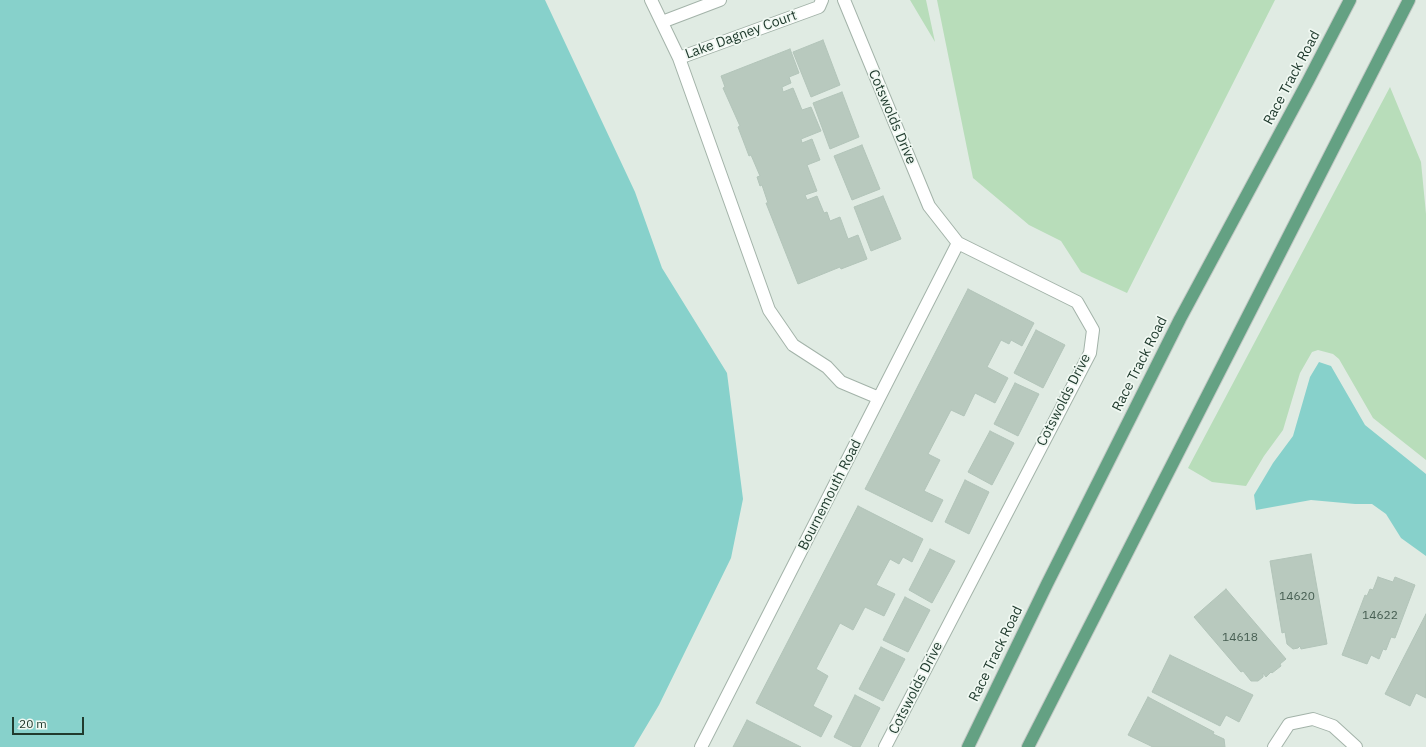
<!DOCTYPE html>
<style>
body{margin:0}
#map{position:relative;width:1426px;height:747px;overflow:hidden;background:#e0ebe3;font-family:"IBM Plex Sans",sans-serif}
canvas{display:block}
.scale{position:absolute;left:12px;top:717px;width:72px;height:18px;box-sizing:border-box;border:2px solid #203b2e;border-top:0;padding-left:5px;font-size:12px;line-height:14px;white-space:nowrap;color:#203b2e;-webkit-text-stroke:3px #f0f8f2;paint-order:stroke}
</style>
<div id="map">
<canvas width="1426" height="747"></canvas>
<div class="scale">20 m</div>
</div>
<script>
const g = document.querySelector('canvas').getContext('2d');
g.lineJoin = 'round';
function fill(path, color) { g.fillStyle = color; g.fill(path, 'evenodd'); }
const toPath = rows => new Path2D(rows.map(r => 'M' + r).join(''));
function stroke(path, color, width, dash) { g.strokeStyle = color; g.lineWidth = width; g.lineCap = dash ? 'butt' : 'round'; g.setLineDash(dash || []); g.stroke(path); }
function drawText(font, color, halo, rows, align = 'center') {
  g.font = font + ' "IBM Plex Sans",sans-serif'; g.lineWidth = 3.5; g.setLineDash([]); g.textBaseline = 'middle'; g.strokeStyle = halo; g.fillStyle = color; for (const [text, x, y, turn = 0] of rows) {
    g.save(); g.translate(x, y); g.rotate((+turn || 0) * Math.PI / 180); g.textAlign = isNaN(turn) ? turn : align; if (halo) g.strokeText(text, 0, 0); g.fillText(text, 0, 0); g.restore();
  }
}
fill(toPath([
 [910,0,926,0,935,42],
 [937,0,1275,0,1127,293,1081,272,1061,241,1029,225,973,178],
 [1390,87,1421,162,1426,214,1426,460,1373,418,1339,359,1333,354,1318,350,1312,352,1300,373,1283,430,1264,456,1246,486,1212,482,1188,468]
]), '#b8ddba');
fill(toPath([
 [0,0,545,0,635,192,662,268,727,373,743,499,731,558,659,705,634,747,0,747],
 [1319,362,1331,366,1365,425,1426,474,1426,556,1401,538,1386,514,1372,504,1355,504,1311,500,1256,510,1254,495,1273,463,1293,436,1310,377]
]), '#87d1cb');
const building = toPath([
 [823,40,840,85,811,97,793,52,823,40],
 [790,49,799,73,789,77,791,83,782,87,783,92,793,88,802,110,811,107,821,131,801,139,802,143,812,139,820,160,807,165,817,191,805,195,807,200,817,196,824,213,827,212,830,221,840,217,848,239,858,235,867,259,841,269,840,267,798,284,766,203,768,203,762,185,760,186,757,177,760,176,751,155,749,156,738,127,740,126,723,88,725,87,721,76,790,49],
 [842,92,859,137,830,149,813,103,842,92],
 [862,145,880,189,852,200,834,156,862,145],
 [883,196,901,239,871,251,854,207,883,196],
 [968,289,1034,323,1022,346,1011,340,1009,344,1001,340,987,367,1008,378,995,403,975,393,964,416,951,410,928,454,940,460,924,491,943,500,932,522,865,489,968,289],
 [1036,330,1065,345,1043,388,1014,373,1036,330],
 [1015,383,1039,394,1018,436,994,424,1015,383],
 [990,431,1014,443,992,485,968,472,990,431],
 [965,480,989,492,969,534,945,522,965,480],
 [858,506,923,539,912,562,903,557,899,564,890,559,876,585,895,594,884,616,865,607,853,630,840,623,816,669,828,676,813,706,832,716,821,737,756,703,858,506],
 [930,549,955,561,932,603,909,590,930,549],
 [1311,554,1327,644,1301,649,1300,646,1298,648,1293,649,1287,644,1285,632,1282,633,1270,561,1311,554],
 [1378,577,1393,582,1395,577,1415,585,1395,638,1391,637,1386,650,1383,649,1379,659,1371,655,1367,664,1342,655,1365,595,1367,596,1370,589,1373,590,1378,577],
 [1226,589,1286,659,1280,664,1281,666,1272,673,1271,672,1266,677,1263,673,1263,677,1258,681,1251,681,1243,671,1241,672,1194,617,1226,589],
 [905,597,930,610,908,652,883,640,905,597],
 [1426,614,1426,698,1416,693,1410,706,1385,694,1426,614],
 [881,647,905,659,883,701,859,689,881,647],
 [1170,655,1253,695,1239,722,1226,715,1220,726,1152,692,1170,655],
 [855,695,880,708,860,747,854,747,834,737,855,695],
 [1148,697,1214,732,1213,734,1224,739,1225,747,1153,747,1128,735,1148,697],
 [747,720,801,747,733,747,747,720]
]);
fill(building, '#b8c9be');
stroke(building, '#b2c4b9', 1);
const minor = toPath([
 [651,0,679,58,769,310,793,345,827,367,841,382,879,398],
 [844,0,929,206,958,243,1077,302,1093,330,1090,353,885,747],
 [662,22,720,0],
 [679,58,819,7,822,0],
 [701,747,958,243],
 [1274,747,1289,724,1313,719,1333,726,1356,747]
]);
const major = toPath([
 [968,747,1047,584,1180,319,1308,81,1350,0],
 [1028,747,1409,0]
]);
stroke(minor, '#a3b3a9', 14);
stroke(major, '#c1c8c4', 14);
stroke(minor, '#fff', 12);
stroke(major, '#64a183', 12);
drawText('12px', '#465e52', null, [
 ["14620",1297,597],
 ["14622",1380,616],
 ["14618",1240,638]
]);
drawText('14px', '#203b2e', '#f0f8f2', [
 ["Lake Dagney Court",741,35,-20],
 ["Race Track Road",1292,78,-62],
 ["Cotswolds Drive",892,117,67],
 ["Race Track Road",1140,364,-63],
 ["Cotswolds Drive",1064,400,-63],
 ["Bournemouth Road",830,495,-63],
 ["Race Track Road",996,654,-64],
 ["Cotswolds Drive",916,688,-63]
]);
</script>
